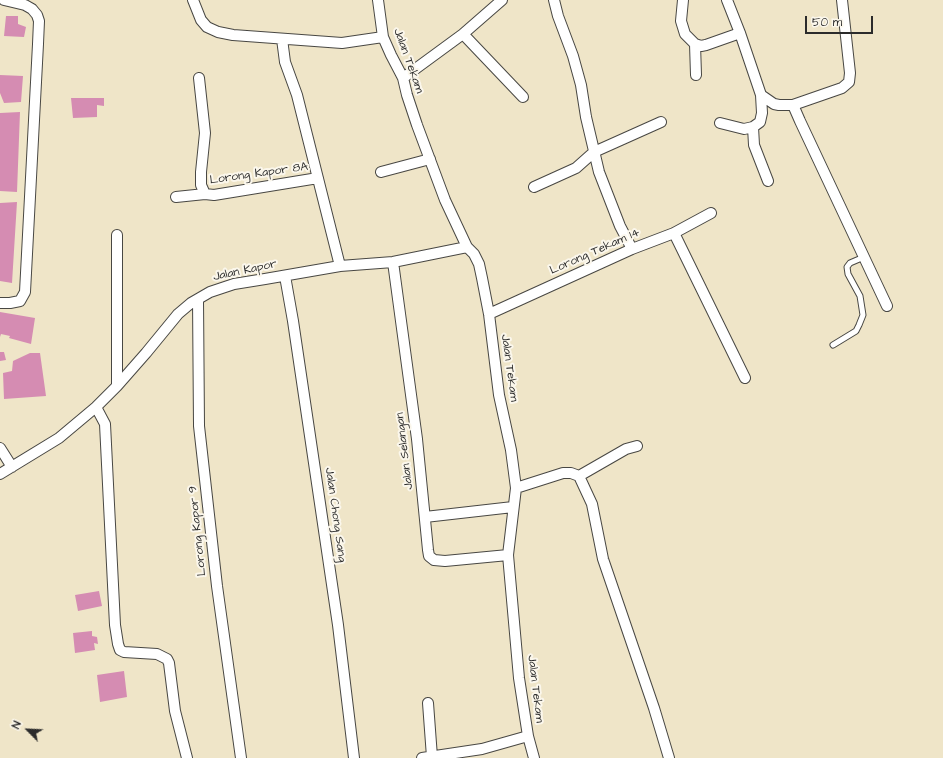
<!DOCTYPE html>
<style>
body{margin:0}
#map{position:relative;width:943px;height:758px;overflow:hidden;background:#efe5c8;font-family:"Architects Daughter",sans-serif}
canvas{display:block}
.north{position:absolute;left:8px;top:710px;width:40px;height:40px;-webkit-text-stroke:3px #fbf7ec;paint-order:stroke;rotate:294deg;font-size:11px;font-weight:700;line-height:16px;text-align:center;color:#2b2b2b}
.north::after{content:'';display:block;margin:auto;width:14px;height:18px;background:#2b2b2b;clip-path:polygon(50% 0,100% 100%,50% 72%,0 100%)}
.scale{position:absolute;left:805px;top:16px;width:68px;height:18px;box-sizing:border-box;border:2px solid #2b2b2b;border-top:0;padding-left:5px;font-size:12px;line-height:14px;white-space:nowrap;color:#2b2b2b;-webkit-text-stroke:3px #fbf7ec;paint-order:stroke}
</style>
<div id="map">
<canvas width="943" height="758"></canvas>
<div class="north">N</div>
<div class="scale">50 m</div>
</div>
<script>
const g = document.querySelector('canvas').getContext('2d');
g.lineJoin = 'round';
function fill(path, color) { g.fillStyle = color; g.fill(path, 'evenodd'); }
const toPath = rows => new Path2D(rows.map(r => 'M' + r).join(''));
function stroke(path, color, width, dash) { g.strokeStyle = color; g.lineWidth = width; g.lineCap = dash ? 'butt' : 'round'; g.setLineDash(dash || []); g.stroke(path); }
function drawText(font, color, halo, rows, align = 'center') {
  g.font = font + ' "Architects Daughter",sans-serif'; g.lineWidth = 4; g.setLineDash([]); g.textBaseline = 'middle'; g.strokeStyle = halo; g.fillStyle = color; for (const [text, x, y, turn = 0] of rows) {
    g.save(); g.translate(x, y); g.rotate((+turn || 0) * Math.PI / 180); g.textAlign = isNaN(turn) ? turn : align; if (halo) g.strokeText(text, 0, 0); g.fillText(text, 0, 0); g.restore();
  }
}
fill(toPath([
 [6,16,18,16,18,24,26,27,24,37,4,36],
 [0,75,23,76,21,102,4,103,0,93],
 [71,98,104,98,104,106,97,105,97,117,73,118],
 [20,112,17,192,0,191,0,113],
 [17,202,12,283,0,281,0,203],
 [0,312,35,318,31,344,9,338,10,336,1,334,0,337],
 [0,352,4,352,6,360,0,361],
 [30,353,40,353,46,396,4,399,3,373,12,371,13,361],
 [99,591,102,606,78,611,75,595],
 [92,631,92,636,97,637,98,644,94,643,95,650,75,653,73,633],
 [124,671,127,697,100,702,97,675]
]), '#d58cb2');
const lane = toPath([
 [833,345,856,331,859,325,863,315,860,296,848,274,847,267,850,263,864,257]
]);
const street = toPath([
 [193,0,201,20,207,27,218,32,233,35,342,43,383,37],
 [378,0,383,37,391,55,403,78,407,95,417,125,445,200,467,247,474,254,479,264,482,278,489,314,499,395,511,450,516,488,508,555,519,678,528,736,534,758],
 [554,0,558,16,573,56,581,85,586,117,599,172,620,226,632,249],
 [683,0,681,21,685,34,695,44,696,75],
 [727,0,740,33,761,95,762,113,760,122,753,127,754,145,768,181],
 [463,34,523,97],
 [282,39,285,62,297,95,340,266],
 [695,44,701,46,706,45,740,33],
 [199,78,205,133,201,172,201,185,205,194,214,195,318,178],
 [403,78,463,34,502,0],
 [761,95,774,104,779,105,793,105,842,88,849,82,850,73,842,0],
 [793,105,800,121,887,306],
 [720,123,744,129,753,127],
 [381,172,430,159],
 [534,187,576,168,594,152,661,122],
 [176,197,205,194],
 [674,233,745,378],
 [117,235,117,386],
 [393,262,417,439,428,550,429,556,434,560,445,561,508,555],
 [285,276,293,321,338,625,354,758],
 [198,299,199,426,217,586,241,758],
 [0,303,10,303,20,301,25,292,38,44,39,21,37,15,32,9,25,5,4,0],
 [489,314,632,249,674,233,711,213],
 [96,407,105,424,115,625,118,644,120,650,124,652,157,654,167,659,169,663,175,711,187,758],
 [0,448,12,467],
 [0,474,59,438,96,407,117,386,146,353,178,314,191,303,210,292,234,284,265,279,340,266,393,262,467,247],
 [579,476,592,504,603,559,654,708,669,758],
 [516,488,563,473,571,473,579,476,626,449,637,446],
 [425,517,513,507],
 [428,703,432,757],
 [422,758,482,749,528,736]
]);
stroke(lane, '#484743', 7);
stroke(street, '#484743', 12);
stroke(lane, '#fff', 5);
stroke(street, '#fff', 10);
drawText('12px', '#2b2b2b', '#fbf7ec', [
 ["Jalan Tekam",408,61,70],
 ["Lorong Kapor 8A",259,174,-8],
 ["Lorong Tekam 14",595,252,-24],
 ["Jalan Kapor",245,271,-12],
 ["Jalan Tekam",509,368,82],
 ["Jalan Selangan",405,451,-97],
 ["Jalan Chong Sang",335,515,82],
 ["Lorong Kapor 9",198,531,-96],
 ["Jalan Tekam",535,689,83]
]);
</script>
